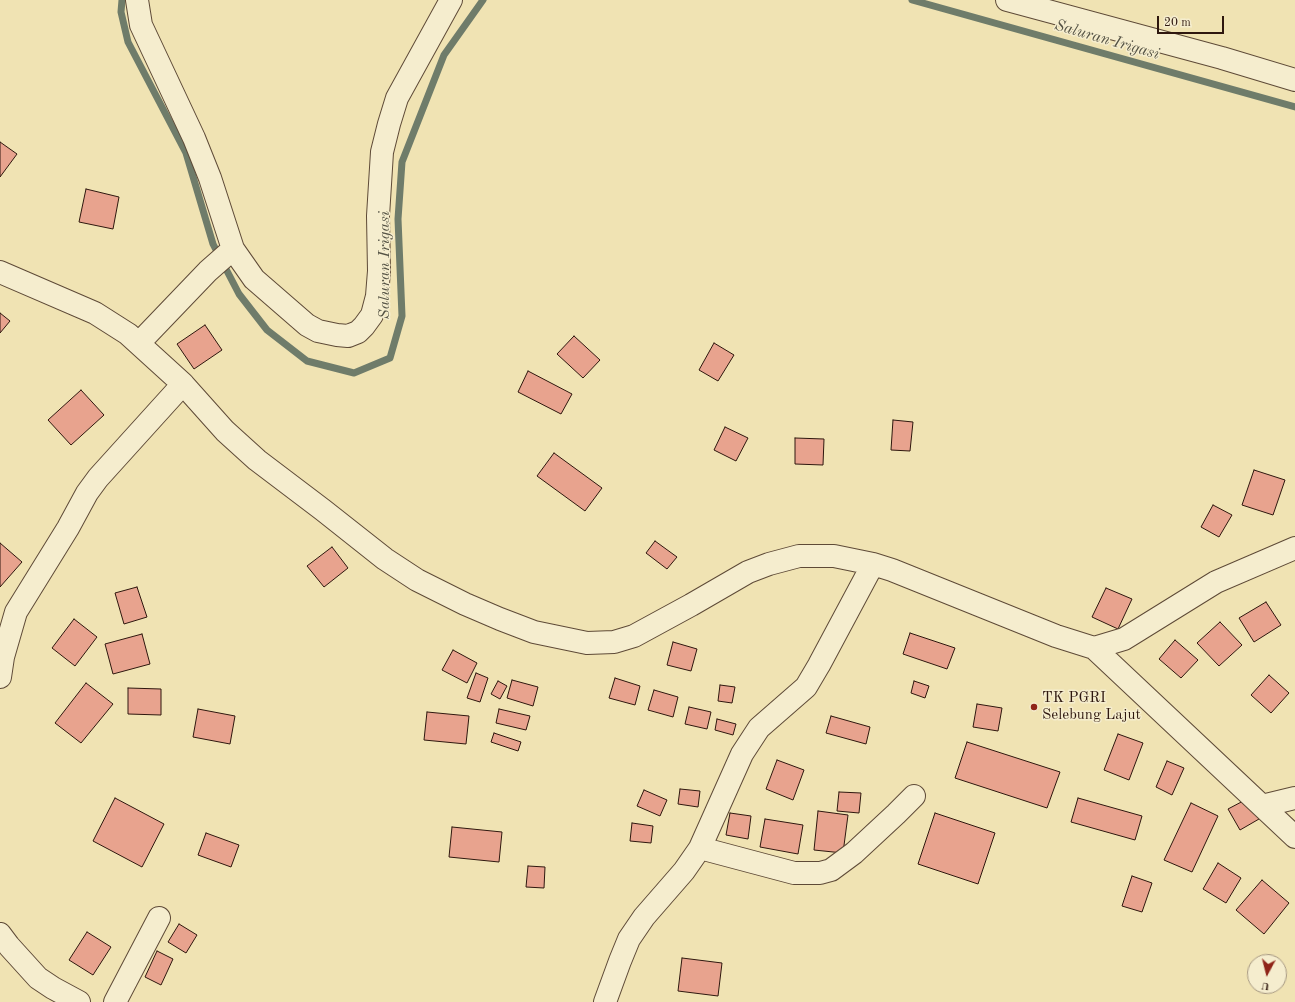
<!DOCTYPE html>
<style>
body{margin:0}
#map{position:relative;width:1295px;height:1002px;overflow:hidden;background:#f0e3b3;font-family:"Old Standard TT",serif}
canvas{display:block}
.north{position:absolute;left:1247px;top:954px;width:40px;height:40px;box-sizing:border-box;background:#f5edce;border:1px solid #a59781;border-radius:50%;rotate:187deg;font-size:11px;font-weight:700;line-height:16px;text-align:center;color:#2e170e}
.north::after{content:'';display:block;margin:auto;width:14px;height:18px;background:#8f2418;clip-path:polygon(50% 0,100% 100%,50% 72%,0 100%)}
.scale{position:absolute;left:1157px;top:16px;width:67px;height:18px;box-sizing:border-box;border:2px solid #2e170e;border-top:0;padding-left:5px;font-size:12px;line-height:14px;white-space:nowrap;color:#2e170e;-webkit-text-stroke:3px #f5edce;paint-order:stroke}
</style>
<div id="map">
<canvas width="1295" height="1002"></canvas>
<div class="north">U</div>
<div class="scale">20 m</div>
</div>
<script>
const g = document.querySelector('canvas').getContext('2d');
g.lineJoin = 'round';
const toPath = rows => new Path2D(rows.map(r => 'M' + r).join(''));
function stroke(path, color, width, dash) { g.strokeStyle = color; g.lineWidth = width; g.lineCap = dash ? 'butt' : 'round'; g.setLineDash(dash || []); g.stroke(path); }
function fill(path, color) { g.fillStyle = color; g.fill(path, 'evenodd'); }
function drawText(font, color, halo, rows, align = 'center') {
  g.font = font + ' "Old Standard TT",serif'; g.lineWidth = 3; g.setLineDash([]); g.textBaseline = 'middle'; g.strokeStyle = halo; g.fillStyle = color; for (const [text, x, y, turn = 0] of rows) {
    g.save(); g.translate(x, y); g.rotate((+turn || 0) * Math.PI / 180); g.textAlign = isNaN(turn) ? turn : align; if (halo) g.strokeText(text, 0, 0); g.fillText(text, 0, 0); g.restore();
  }
}
stroke(toPath([
 [122,0,121,12,128,42,186,153,213,244,239,294,267,330,307,361,354,373,390,358,402,316,398,219,402,162,444,55,483,0],
 [912,0,1295,107]
]), '#6f7c6a', 7);
const building = toPath([
 [0,142,17,154,0,177,0,142],
 [86,189,119,197,113,229,79,222,86,189],
 [0,313,10,321,0,333,0,313],
 [205,325,222,350,194,369,177,344,205,325],
 [574,336,600,360,583,378,557,354,574,336],
 [714,343,734,355,718,381,699,370,714,343],
 [528,371,572,394,561,414,518,392,528,371],
 [81,390,104,415,71,445,48,420,81,390],
 [893,420,913,422,910,451,891,450,893,420],
 [725,427,748,438,736,461,714,450,725,427],
 [795,438,824,439,823,465,795,464,795,438],
 [554,453,602,488,585,511,537,476,554,453],
 [1254,470,1285,480,1273,515,1242,505,1254,470],
 [1213,505,1232,515,1219,537,1201,527,1213,505],
 [655,541,677,557,667,569,646,553,655,541],
 [0,543,22,562,0,587,0,543],
 [332,547,348,568,324,587,307,566,332,547],
 [137,587,147,617,124,624,115,593,137,587],
 [1106,588,1132,599,1118,629,1092,617,1106,588],
 [1266,602,1281,625,1254,642,1239,618,1266,602],
 [74,619,97,637,75,666,52,648,74,619],
 [1220,622,1242,645,1219,666,1197,643,1220,622],
 [910,633,955,648,947,669,903,654,910,633],
 [142,634,150,664,113,674,105,644,142,634],
 [1175,640,1198,660,1181,678,1159,659,1175,640],
 [673,642,697,649,691,671,667,665,673,642],
 [453,650,477,663,467,683,442,670,453,650],
 [476,673,488,678,480,702,467,698,476,673],
 [1269,675,1289,693,1271,713,1251,695,1269,675],
 [615,678,640,686,635,705,609,698,615,678],
 [512,680,538,687,533,706,507,698,512,680],
 [498,681,507,686,500,699,491,694,498,681],
 [914,681,929,686,925,698,911,693,914,681],
 [86,683,113,704,81,743,55,723,86,683],
 [720,685,735,687,732,703,718,701,720,685],
 [128,688,161,689,161,715,128,714,128,688],
 [654,690,678,697,673,717,648,710,654,690],
 [977,704,1002,708,998,731,973,727,977,704],
 [689,707,711,712,707,729,685,724,689,707],
 [198,709,235,716,230,744,193,737,198,709],
 [499,709,530,716,526,730,496,723,499,709],
 [427,712,469,716,466,744,424,740,427,712],
 [831,716,870,727,866,744,826,733,831,716],
 [717,719,736,724,733,735,715,730,717,719],
 [494,733,521,742,518,751,491,742,494,733],
 [1118,734,1143,743,1129,780,1104,770,1118,734],
 [967,742,1060,772,1047,808,955,778,967,742],
 [777,760,804,770,793,800,766,789,777,760],
 [1167,761,1184,768,1172,795,1156,787,1167,761],
 [680,789,700,791,698,807,678,804,680,789],
 [644,790,667,800,660,816,637,806,644,790],
 [839,792,861,793,859,813,837,811,839,792],
 [115,798,164,824,142,867,93,841,115,798],
 [1078,798,1142,816,1135,840,1071,822,1078,798],
 [1247,799,1259,819,1240,830,1228,809,1247,799],
 [1191,803,1218,816,1192,872,1164,860,1191,803],
 [818,811,848,815,843,853,814,850,818,811],
 [730,813,751,816,748,839,726,835,730,813],
 [935,813,995,833,978,884,918,864,935,813],
 [765,819,803,825,798,854,760,847,765,819],
 [632,823,653,826,651,843,630,841,632,823],
 [452,827,502,832,499,862,449,857,452,827],
 [206,833,239,845,231,867,198,855,206,833],
 [1218,863,1241,878,1226,903,1203,889,1218,863],
 [528,866,545,867,544,888,526,887,528,866],
 [1132,876,1152,883,1142,912,1122,906,1132,876],
 [1262,880,1289,903,1264,934,1236,910,1262,880],
 [179,924,197,935,186,953,168,942,179,924],
 [87,932,111,947,93,975,69,960,87,932],
 [157,951,173,959,161,985,145,977,157,951],
 [682,958,722,963,718,996,678,991,682,958]
]);
fill(building, '#e8a38e');
stroke(building, '#2e170e', 1);
const minor = toPath([
 [137,0,141,25,194,138,210,178,233,249,254,279,307,325,318,331,337,335,348,336,358,332,364,326,372,315,377,296,379,271,378,216,382,152,389,124,397,98,451,0],
 [1007,0,1222,58,1295,80],
 [0,272,95,313,128,334,183,384,225,431,257,460,323,510,385,559,417,580,465,604,500,619,534,632,587,643,614,642,634,636,691,605,748,572,769,564,799,556,834,556,873,564,892,570,1056,636,1094,648,1124,639,1216,582,1295,548],
 [139,343,208,271,233,249],
 [1094,648,1295,837],
 [0,677,3,657,16,612,68,528,87,493,98,478,183,384],
 [1262,806,1295,798],
 [700,848,794,873,820,873,831,870,854,853,896,814,914,796],
 [0,934,9,946,38,978,53,988,79,1002],
 [115,1002,159,918],
 [605,1002,620,961,629,939,644,917,684,871,700,848,742,754,759,728,806,687,819,665,873,564]
]);
stroke(minor, '#5e4a37', 24);
stroke(minor, '#f5edce', 22);
for (const [x, y, r, color] of [
 [1034,707,4,"#8f2418"]
]) { const dot = new Path2D(); dot.arc(x, y, r, 0, 2 * Math.PI); g.fillStyle = color; g.fill(dot); stroke(dot, '#f5edce', 1.5); }
drawText('15px', '#2e170e', '#f5edce', [
 ["TK PGRI",1042,698],
 ["Selebung Lajut",1042,715]
], 'left');
drawText('italic 16px', '#545244', '#f5edce', [
 ["Saluran Irigasi",1107,40,16],
 ["Saluran Irigasi",385,265,-90]
]);
</script>
